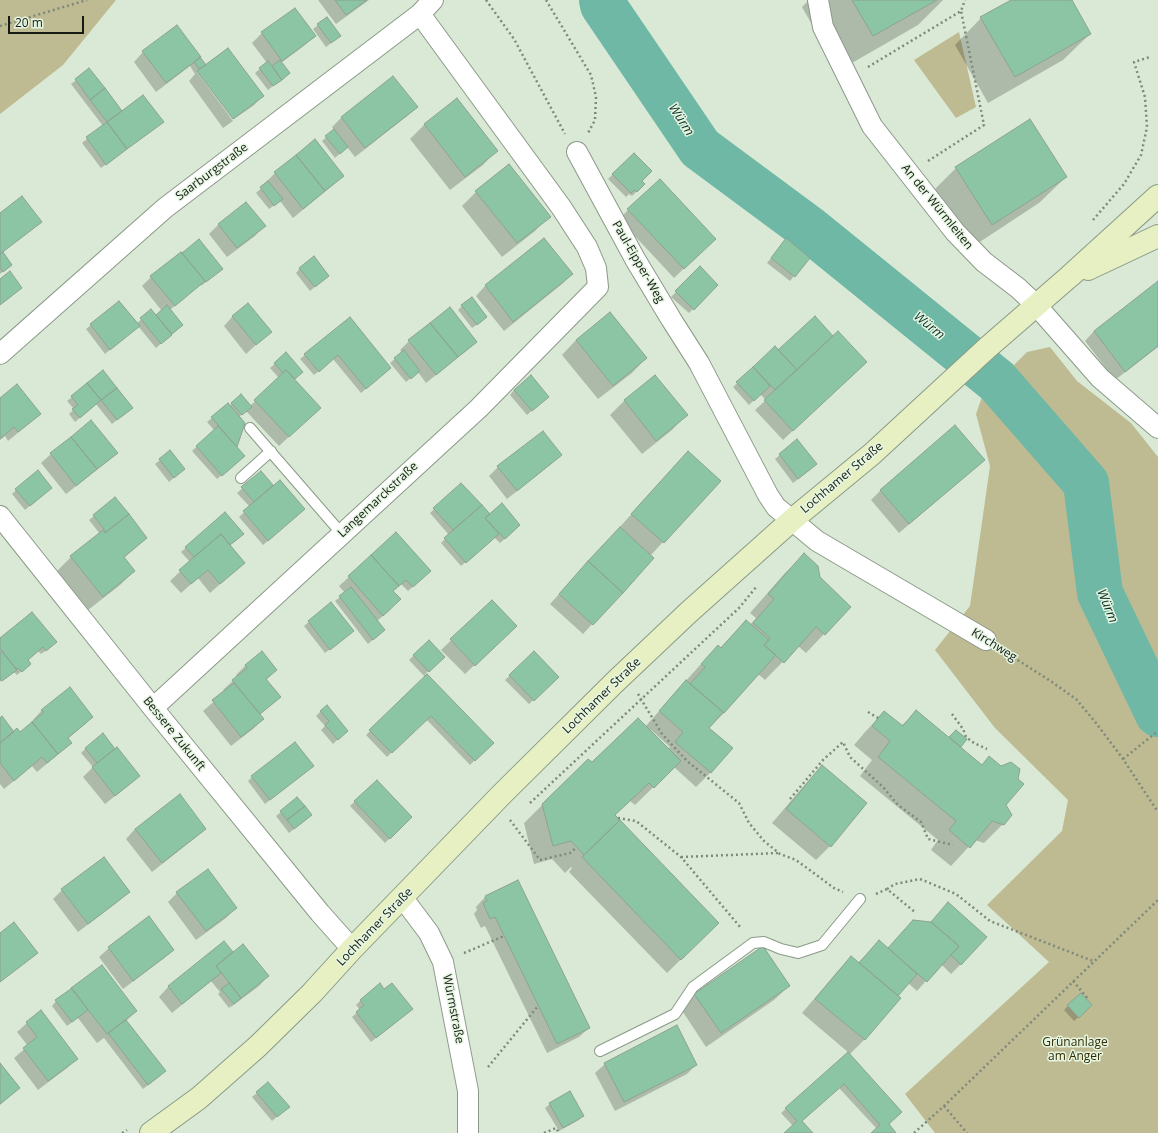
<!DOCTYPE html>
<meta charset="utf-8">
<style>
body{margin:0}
#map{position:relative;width:1158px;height:1133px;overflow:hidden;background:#d9e9d5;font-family:"Open Sans",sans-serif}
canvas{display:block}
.scale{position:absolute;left:8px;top:16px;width:76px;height:18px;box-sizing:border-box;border:2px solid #151b14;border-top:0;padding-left:5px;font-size:12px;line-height:14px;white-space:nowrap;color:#151b14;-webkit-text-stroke:3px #e6f6e2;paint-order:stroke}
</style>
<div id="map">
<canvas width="1158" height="1133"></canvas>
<div class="scale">20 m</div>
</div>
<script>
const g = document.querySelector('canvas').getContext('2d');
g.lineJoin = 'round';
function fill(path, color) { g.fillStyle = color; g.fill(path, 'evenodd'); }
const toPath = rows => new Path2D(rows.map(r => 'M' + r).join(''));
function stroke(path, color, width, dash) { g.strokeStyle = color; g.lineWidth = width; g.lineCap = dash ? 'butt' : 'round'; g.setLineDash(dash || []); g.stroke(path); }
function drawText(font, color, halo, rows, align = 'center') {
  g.font = font + ' "Open Sans",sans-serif'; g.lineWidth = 3; g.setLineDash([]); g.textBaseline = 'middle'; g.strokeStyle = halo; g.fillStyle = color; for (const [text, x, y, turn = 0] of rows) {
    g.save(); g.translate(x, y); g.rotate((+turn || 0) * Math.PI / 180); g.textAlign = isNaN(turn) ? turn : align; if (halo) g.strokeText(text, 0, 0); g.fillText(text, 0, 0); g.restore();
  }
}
fill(toPath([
 [0,0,116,0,63,65,0,114],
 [959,32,976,107,956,118,914,60],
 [1050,347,1077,381,1131,423,1158,457,1158,1133,935,1133,905,1094,1049,962,987,905,1062,831,1068,800,995,728,935,650,970,606,990,466,976,414,982,397,1027,352]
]), '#bebb92');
fill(toPath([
 [318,0,369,0,336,24],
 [809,0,943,0,918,25,838,71,802,7],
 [1013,0,1070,0,1090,34,1063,60,988,103,955,45,981,18],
 [295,9,314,36,305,45,281,63,289,73,268,90,255,73,267,63,252,43,262,33],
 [327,18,335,40,326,47,313,29],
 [177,26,206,66,263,96,253,106,234,119,199,71,197,72,233,121,223,128,189,81,195,74,190,66,156,92,134,62,143,52],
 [89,70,121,113,158,126,101,168,82,143,103,126,71,84],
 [393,77,416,107,407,116,355,157,347,147,335,158,322,141,334,130,332,127,341,118],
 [457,100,497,150,483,165,450,190,410,139,424,125],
 [1030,120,1066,177,1039,203,966,251,929,195,956,168],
 [315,141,343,176,333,185,293,218,280,201,269,209,256,193,266,184,265,183,275,173],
 [634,154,641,181,644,184,632,196,629,194,626,197,608,179],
 [476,192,549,216,535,231,502,257,462,206],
 [628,210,705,248,674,278,619,219],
 [0,215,2,253,11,265,0,274],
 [219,224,264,226,255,236,227,257,209,234],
 [544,239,572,274,562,284,504,331,476,296,485,286],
 [199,241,217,273,201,286,200,284,170,310,177,329,156,348,138,326,105,354,86,329,119,302,136,324,151,311,156,316,162,311,142,286,151,277],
 [782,244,794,276,790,281,767,263],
 [300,268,328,276,310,291,296,273],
 [700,268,717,285,689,313,671,297],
 [1158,282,1158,347,1115,380,1085,341,1094,331],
 [462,306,482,321,472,328,458,310],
 [610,313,646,358,632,373,598,399,562,355,576,340],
 [233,316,270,332,246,354,224,326],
 [349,319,390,368,361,393,333,359,314,375,300,359],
 [409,341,476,342,466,351,426,383,418,372,406,382,390,363,402,353,400,350],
 [775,348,778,351,856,371,783,440,755,410,766,400,760,394,749,405,733,387],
 [286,354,297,377,294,380,310,417,279,446,246,411,239,417,244,423,236,447,239,460,217,479,192,451,214,430,207,422,212,418,229,406,241,395,250,406,279,378,270,368],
 [103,372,127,412,112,424,96,404,75,422,69,414,74,409,67,401],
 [514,390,543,401,527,415,510,395],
 [0,399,39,414,30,423,8,441,5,436,0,440],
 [625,400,686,415,672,430,642,454,610,415],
 [955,427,983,460,974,469,899,533,871,500,880,491],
 [797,441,811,469,793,483,775,459],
 [170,452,184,469,169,482,155,464],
 [116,453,107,462,66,494,41,463,51,454],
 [560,455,551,464,507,499,489,476,498,467],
 [674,467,720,481,650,556,653,558,583,634,550,604,618,529],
 [261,472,273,487,299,514,263,545,239,517,250,507,237,493],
 [461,484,489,516,515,530,500,543,494,537,461,566,441,543,449,535,430,513],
 [16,490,48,490,25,510,12,494],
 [115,499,146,538,124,558,134,571,120,585,88,610,57,571,71,557,100,534,89,520],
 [225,514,229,546,244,563,210,593,198,578,181,593,170,581,190,562,181,552],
 [804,555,824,634,806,653,798,646,765,680,758,674,724,713,708,729,710,773,696,787,674,767,635,805,630,801,614,816,718,923,667,973,569,872,572,868,571,867,565,873,552,859,534,864,524,823,588,760,592,764,645,727,700,665,718,647,720,648,746,621,750,625,756,618,750,613,785,573],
 [651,730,670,747,668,749,649,731],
 [372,556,425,576,408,591,401,584,392,591,391,609,377,621,384,630,368,644,335,601,345,593,339,586],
 [492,601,506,635,465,674,441,650],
 [331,604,348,635,325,653,304,626],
 [0,639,51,647,41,654,38,651,27,660,25,668,17,675,13,671,0,682],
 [429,641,444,657,425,674,492,743,470,765,426,719,387,757,366,735,425,677,409,660],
 [534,652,558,677,529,704,505,680],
 [262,653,276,670,266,680,280,697,259,715,263,719,253,729,231,746,203,711,225,692,223,690,237,677,236,675,245,666],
 [42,710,92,717,83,726,67,739,70,743,61,752,37,772,32,766,4,789,0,784,0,719,14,733,20,733,34,722,33,720],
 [321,711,342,735,333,744,321,730,325,726,316,716],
 [884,712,901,726,916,712,949,738,951,735,966,739,959,747,982,765,989,757,1001,767,1005,805,1003,824,984,843,975,840,951,866,931,850,938,840,860,776,872,760,854,745,866,731],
 [86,748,113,749,139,776,129,785,105,804,83,777,93,767,81,753],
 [313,766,265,804,248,781,252,777],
 [823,767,866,803,830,846,816,860,772,823,808,781],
 [377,781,411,817,385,843,350,806],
 [281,812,306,820,289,833,276,816],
 [135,829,205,829,195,838,152,872,126,839],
 [518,881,589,1028,579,1037,547,1053,485,926,481,928,474,914,477,910,476,907,485,897],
 [62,890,129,891,119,901,78,932,53,899],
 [177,893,236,908,226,918,196,940,168,902],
 [939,913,961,964,951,974,941,964,917,991,908,983,897,996,899,998,864,1040,849,1055,887,1124,895,1133,873,1133,877,1129,839,1088,801,1122,811,1133,785,1133,793,1126,781,1113,849,1053,802,1013,837,972,851,958,858,963,879,941,888,949,904,931,930,923],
 [224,943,233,954,268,976,259,986,231,1007,231,1006,229,1008,218,994,220,992,211,981,172,1013,159,997,168,987],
 [109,948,172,950,163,959,123,989,99,957],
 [789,986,774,1000,706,1047,681,1009,695,995],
 [384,990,407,1013,371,1042,352,1017,360,1010,356,1005,364,997],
 [56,1001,136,1011,126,1021,160,1076,143,1089,104,1038,97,1043,78,1018,67,1026,52,1006],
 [1068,1006,1086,1010,1074,1021,1064,1010],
 [27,1023,76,1059,67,1068,38,1090,14,1058,28,1046,17,1032],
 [0,1064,19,1088,0,1105],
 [605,1064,696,1065,687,1074,615,1111,595,1073],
 [257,1093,284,1111,272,1121,252,1097],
 [550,1104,583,1115,579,1120,559,1131,545,1108]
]), '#0003');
stroke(toPath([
 [602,0,603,5,700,148,808,228,997,381,1086,483,1100,593,1158,714]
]), '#6fb8a6', 46);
const building = toPath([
 [335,0,367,0,346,15,335,0],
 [852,0,937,0,873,36,852,0],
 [1011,0,1072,0,1091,34,1015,77,980,17,1011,0],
 [295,8,316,36,282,61,261,32,295,8],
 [327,17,341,36,331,43,317,24,327,17],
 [177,25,201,57,166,83,142,51,177,25],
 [228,48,264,96,233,119,197,71,228,48],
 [200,57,206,65,199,69,194,62,200,57],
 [280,60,290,73,282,80,272,66,280,60],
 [268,61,282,80,273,86,259,68,268,61],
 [89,68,105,88,90,100,75,79,89,68],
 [393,76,418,107,365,148,341,117,393,76],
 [105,88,122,111,107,122,90,100,105,88],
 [143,95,164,122,127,149,107,122,143,95],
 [457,98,498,151,465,177,424,124,457,98],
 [1030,119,1067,177,992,225,955,167,1030,119],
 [107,122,127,149,106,165,86,137,107,122],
 [334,129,348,147,340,154,325,136,334,129],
 [315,139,344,176,325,191,296,155,315,139],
 [634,153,652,171,642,181,645,184,637,192,634,190,631,193,612,174,634,153],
 [296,155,325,191,303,209,274,172,296,155],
 [509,164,551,217,517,243,475,191,509,164],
 [660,179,716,239,684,269,627,209,660,179],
 [268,181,283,199,274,206,260,187,268,181],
 [22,196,42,222,0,254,0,213,22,196],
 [246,202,266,226,237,248,218,224,246,202],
 [544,238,573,274,513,322,485,285,544,238],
 [786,238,810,258,795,277,771,258,786,238],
 [199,239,223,269,206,282,182,253,199,239],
 [3,252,12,265,3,272,0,268,0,254,3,252],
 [181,252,205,281,175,306,150,276,181,252],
 [314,256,329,276,315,287,299,268,314,256],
 [700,266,718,285,694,310,675,291,700,266],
 [10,271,22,288,0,305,0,279,10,271],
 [1158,281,1158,346,1125,372,1094,331,1158,281],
 [472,297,487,317,477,325,461,305,472,297],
 [119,301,140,326,110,350,90,324,119,301],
 [248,303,272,332,256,345,232,316,248,303],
 [167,305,183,325,172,334,156,315,167,305],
 [450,307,477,342,458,357,430,323,450,307],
 [151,309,172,335,161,344,140,318,151,309],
 [610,312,647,358,613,386,576,340,610,312],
 [815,316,833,336,797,370,778,350,815,316],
 [350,317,391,368,366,389,338,355,319,372,304,354,350,317],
 [430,323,458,357,436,375,408,340,430,323],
 [838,331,867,362,793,431,764,400,838,331],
 [775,346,797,370,775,390,753,367,775,346],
 [404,350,420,371,411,379,394,358,404,350],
 [286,352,303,372,295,379,286,370,283,373,274,363,286,352],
 [753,367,770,386,754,401,736,382,753,367],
 [103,370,117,388,101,400,87,383,103,370],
 [286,370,321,408,289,437,254,400,286,370],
 [531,375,549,397,532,411,514,390,531,375],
 [655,375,688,415,656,441,624,400,655,375],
 [87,383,101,400,80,418,72,409,78,405,71,396,87,383],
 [17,384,41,414,18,432,14,427,0,439,0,398,17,384],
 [117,388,133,408,117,420,101,400,117,388],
 [241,394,252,407,242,415,231,403,241,394],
 [228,403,245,423,237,447,211,417,228,403],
 [91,420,118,453,97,469,71,437,91,420],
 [955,425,985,460,909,524,880,490,955,425],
 [218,426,245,456,222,476,196,446,218,426],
 [543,431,562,455,517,491,497,466,543,431],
 [71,437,97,469,76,486,50,453,71,437],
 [797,439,817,464,798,479,779,454,797,439],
 [170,450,185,469,174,478,159,459,170,450],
 [688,451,721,481,664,543,631,514,688,451],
 [38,470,52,488,30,506,15,489,38,470],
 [261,471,273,485,254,502,241,487,261,471],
 [280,480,305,509,268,541,243,511,280,480],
 [461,483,482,505,453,530,433,508,461,483],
 [115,497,129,514,106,532,93,515,115,497],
 [502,503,520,525,505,539,485,518,502,503],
 [482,505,490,514,485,518,499,534,466,563,444,538,482,505],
 [225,512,244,534,230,545,221,534,194,557,185,547,225,512],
 [129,514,147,538,124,557,135,571,103,597,70,556,103,530,105,533,129,514],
 [620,527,654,558,623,593,588,561,620,527],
 [396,532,431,571,413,587,406,580,399,586,371,555,396,532],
 [221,534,245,563,220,584,208,570,191,584,179,570,221,534],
 [804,553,818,566,820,577,851,607,825,635,816,627,784,663,764,645,770,638,753,623,774,599,768,594,804,553],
 [371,555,399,586,393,591,401,599,383,616,348,576,371,555],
 [588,561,623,593,593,625,559,594,588,561],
 [351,587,385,630,373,640,339,596,351,587],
 [492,600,517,626,475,666,450,639,492,600],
 [331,602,354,631,330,650,308,621,331,602],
 [32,612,57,642,46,651,43,647,28,660,31,664,22,672,18,668,16,669,0,649,0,638,32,612],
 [746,620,769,640,764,645,776,655,724,713,690,684,705,667,701,664,718,645,721,648,746,620],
 [429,640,445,657,429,672,413,655,429,640],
 [2,651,17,670,2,681,0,679,0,653,2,651],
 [262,651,277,670,266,679,281,697,260,714,232,680,247,668,245,665,262,651],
 [534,651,559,677,534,701,509,675,534,651],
 [427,674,494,743,475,761,431,716,392,753,369,730,427,674],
 [686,680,723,712,709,728,733,748,711,773,675,742,683,732,659,711,686,680],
 [234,683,264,719,241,737,212,700,234,683],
 [70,687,93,717,68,738,72,743,58,754,32,722,44,712,41,710,70,687],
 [327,705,348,731,338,740,325,725,329,721,320,711,327,705],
 [916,710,982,765,989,756,1001,766,1011,762,1020,769,1018,779,1024,784,1006,805,1012,815,1004,825,992,821,970,848,949,830,956,821,878,757,890,741,872,726,878,718,884,711,903,726,916,710],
 [2,716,14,732,0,743,0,718,2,716],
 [638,718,681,761,654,788,649,783,615,815,620,820,584,855,571,841,553,846,542,804,588,759,592,762,638,718],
 [32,722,58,754,47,763,42,757,14,781,0,763,0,743,17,728,20,732,32,722],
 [956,730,967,739,961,747,949,737,956,730],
 [103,733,115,749,97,763,85,748,103,733],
 [295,742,314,766,270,800,251,776,295,742],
 [117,747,140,776,115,796,92,767,117,747],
 [822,765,867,803,831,847,786,809,822,765],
 [377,780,412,817,390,839,354,801,377,780],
 [180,794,206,829,162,863,135,829,180,794],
 [297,797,305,806,287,820,280,811,297,797],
 [305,806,312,815,294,829,287,820,305,806],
 [620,820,719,923,681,960,582,857,620,820],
 [104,857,130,892,88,924,61,889,104,857],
 [208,869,237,908,206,931,176,892,208,869],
 [518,880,590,1028,557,1044,495,917,490,919,483,903,487,901,485,896,518,880],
 [948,902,987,937,961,965,951,955,959,946,931,922,948,902],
 [149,916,174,950,133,981,108,947,149,916],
 [913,920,931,922,959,946,927,982,888,948,913,920],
 [14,922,38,953,0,982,0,933,14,922],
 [879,940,917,974,898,996,859,963,879,940],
 [224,941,233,952,216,966,221,973,182,1004,168,986,224,941],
 [243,944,269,976,241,998,216,966,243,944],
 [763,946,790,986,721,1033,694,994,763,946],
 [851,956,901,998,865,1040,815,999,851,956],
 [102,965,137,1011,107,1034,71,988,102,965],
 [229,983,241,998,234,1004,221,989,229,983],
 [380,983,384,989,392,983,413,1009,376,1038,356,1012,364,1005,360,1000,380,983],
 [72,988,88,1010,72,1022,55,1000,72,988],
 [1081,993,1092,1005,1079,1018,1067,1005,1081,993],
 [41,1010,78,1059,48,1081,23,1048,37,1037,26,1022,41,1010],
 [126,1020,166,1071,148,1085,108,1033,126,1020],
 [677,1025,697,1065,624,1102,604,1063,677,1025],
 [848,1052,902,1112,889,1124,896,1133,871,1133,880,1125,844,1084,802,1121,813,1133,784,1133,797,1121,785,1108,848,1052],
 [0,1063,20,1088,0,1104,0,1063],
 [268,1082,290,1107,277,1117,256,1092,268,1082],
 [570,1091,584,1116,563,1128,549,1103,570,1091]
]);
fill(building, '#8bc5a3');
stroke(building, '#8ca294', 1);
const lane = toPath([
 [250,428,342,534],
 [241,478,271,451],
 [600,1051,675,1014,693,987,753,943,764,942,781,949,798,953,822,945,860,899]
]);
const street = toPath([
 [818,0,823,27,872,126,955,232,984,262,1018,288,1036,305,1100,378,1158,428],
 [577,152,635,259,671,319,699,363,768,495,776,507,817,541,986,640],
 [0,354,165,208,420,14,433,0],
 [0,516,153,708,320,913,352,949],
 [153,708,479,408,598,287,596,268,587,247,561,207,420,14],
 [402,897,429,933,443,962,468,1091,468,1133]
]);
const secondary = toPath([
 [1088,269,1158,236],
 [151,1133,199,1098,258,1046,312,993,352,949,502,794,615,682,689,612,792,520,872,454,987,348,1070,276,1158,196]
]);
stroke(lane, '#8b9a88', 12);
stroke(street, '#8b9a88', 22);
stroke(secondary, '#8b9a88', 24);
stroke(toPath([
 [486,0,514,39,565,134],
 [546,0,591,75,596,97,595,120,588,133],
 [0,26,87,0],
 [868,67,961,11,965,0],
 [928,161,984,125,961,11],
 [1093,220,1124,184,1141,155,1147,127,1145,97,1134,62,1150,57],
 [1005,652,1049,680,1076,699,1096,723,1123,759,1158,812],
 [638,694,662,734,687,761,739,803,749,823,764,841,780,854,796,860,834,888,843,892],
 [868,712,878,718],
 [952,714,963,729,966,737,974,743,987,749],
 [1123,759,1158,731],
 [790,799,823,760,843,742,850,757,883,787,898,805,921,822,928,839,953,845],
 [530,803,739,608,757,586],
 [618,818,636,821,681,857,741,928],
 [510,820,540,860,570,853,577,847],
 [681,857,779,853],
 [887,889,895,884,920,879,956,894,990,921,1093,961],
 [876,894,887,889,916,913],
 [464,953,504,936],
 [1073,981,1089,1000],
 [488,1067,538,1006],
 [944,1106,967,1133],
 [122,1133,127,1130],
 [544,1133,556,1128,559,1133],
 [914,1133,944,1106,1158,900]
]), '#7e897b', 2.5, [2, 3]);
stroke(lane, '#fff', 10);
stroke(street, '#fff', 20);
stroke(secondary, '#e6f0c2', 22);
drawText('12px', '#151b14', '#e6f6e2', [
 ["Saarburgstraße",212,172,-37],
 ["An der Würmleiten",937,207,51],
 ["Paul-Eipper-Weg",638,262,60],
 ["Lochhamer Straße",842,478,-40],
 ["Langemarckstraße",378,500,-43],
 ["Kirchweg",994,645,32],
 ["Lochhamer Straße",602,696,-44],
 ["Bessere Zukunft",174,734,51],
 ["Lochhamer Straße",375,927,-46],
 ["Würmstraße",453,1009,79]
]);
drawText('12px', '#312c00', '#e6f6e2', [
 ["Grünanlage",1075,1043],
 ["am Anger",1075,1057]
]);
drawText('italic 13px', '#0d3129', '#e6f6e2', [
 ["Würm",681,120,57],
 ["Würm",929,326,39],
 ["Würm",1107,606,68]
]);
</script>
